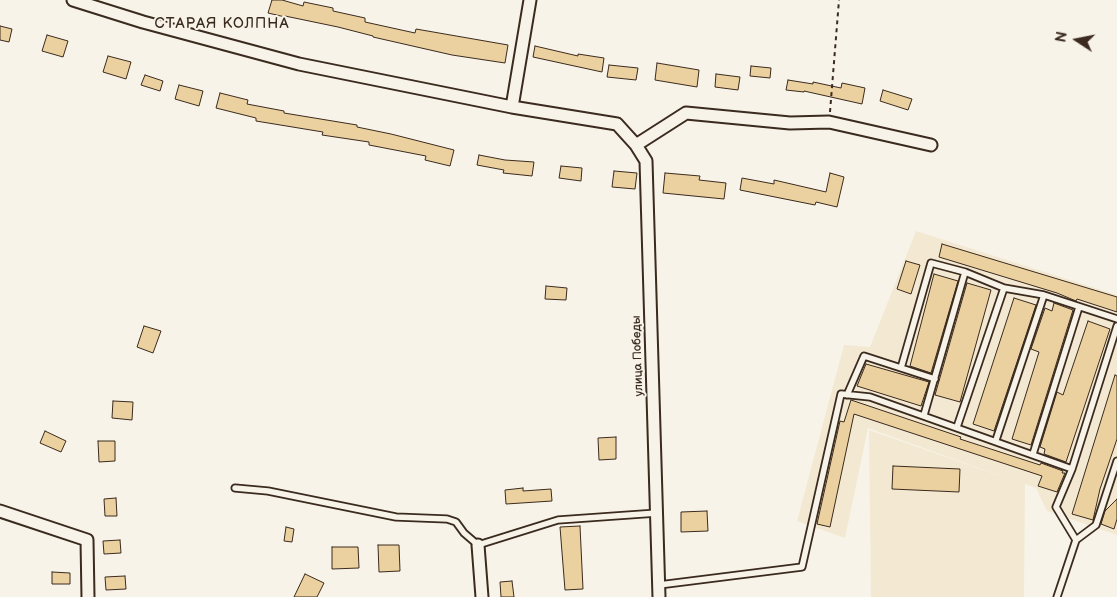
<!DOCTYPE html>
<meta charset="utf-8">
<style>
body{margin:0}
#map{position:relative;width:1117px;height:597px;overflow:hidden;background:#f7f3e8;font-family:"Balsamiq Sans",sans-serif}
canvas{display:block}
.north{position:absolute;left:1052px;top:15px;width:50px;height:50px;-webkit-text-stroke:4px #f7f3e8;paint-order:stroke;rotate:281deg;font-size:14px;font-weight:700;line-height:20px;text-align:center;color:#3b2a1e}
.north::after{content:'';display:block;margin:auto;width:18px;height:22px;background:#3b2a1e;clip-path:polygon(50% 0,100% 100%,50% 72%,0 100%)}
</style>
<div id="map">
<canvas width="1117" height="597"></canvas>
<div class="north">N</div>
</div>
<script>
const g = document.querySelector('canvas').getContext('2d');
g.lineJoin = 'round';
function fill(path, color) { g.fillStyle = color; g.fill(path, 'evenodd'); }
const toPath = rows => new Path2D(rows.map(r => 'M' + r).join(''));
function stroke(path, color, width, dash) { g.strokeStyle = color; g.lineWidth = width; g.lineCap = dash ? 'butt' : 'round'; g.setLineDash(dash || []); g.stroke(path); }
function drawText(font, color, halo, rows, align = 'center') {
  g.font = font + ' "Balsamiq Sans",sans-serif'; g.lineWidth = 4; g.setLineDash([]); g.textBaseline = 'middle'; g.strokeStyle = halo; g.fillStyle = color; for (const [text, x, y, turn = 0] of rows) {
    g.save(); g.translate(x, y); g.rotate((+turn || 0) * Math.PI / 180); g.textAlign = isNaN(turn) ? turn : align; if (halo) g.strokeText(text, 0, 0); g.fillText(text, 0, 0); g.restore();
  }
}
fill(toPath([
 [916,231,1117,295,1117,535,1047,511,1036,488,1025,484,1024,597,871,597,869,430,1020,483,868,428,845,538,797,521,844,345,870,347]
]), '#f3e9d2');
const building = toPath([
 [272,0,282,0,303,6,304,2,333,8,333,11,365,18,365,22,415,33,416,29,508,45,505,63,452,55,373,37,373,36,338,27,285,16,285,17,268,13,272,0],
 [0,26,12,29,9,42,0,40,0,26],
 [47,35,68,41,63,57,42,51,47,35],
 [535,46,578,56,578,54,604,58,602,72,533,57,535,46],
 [108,56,131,62,126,79,103,72,108,56],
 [657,63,699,70,697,87,655,80,657,63],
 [609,65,638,68,636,80,607,77,609,65],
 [751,66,771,68,770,78,750,76,751,66],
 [716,74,740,77,738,90,715,87,716,74],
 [145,75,163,81,160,91,141,85,145,75],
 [788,80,813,84,813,82,841,88,842,83,865,88,862,104,804,91,804,92,786,90,788,80],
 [179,85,203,91,199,106,175,99,179,85],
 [883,90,912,99,908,110,880,101,883,90],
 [220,93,248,100,247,104,284,111,284,113,357,125,357,127,391,134,454,150,450,166,425,160,426,156,369,145,369,142,322,135,323,132,256,121,256,118,216,108,220,93],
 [479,155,505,160,534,162,532,176,503,173,504,170,477,165,479,155],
 [561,166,582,168,581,181,559,178,561,166],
 [614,171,637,173,635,189,612,187,614,171],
 [665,173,700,176,699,180,726,183,724,199,663,193,665,173],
 [830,173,844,177,837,207,816,202,815,205,740,190,742,178,774,184,774,180,826,192,830,173],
 [942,244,1117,297,1117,312,1077,299,1076,301,1057,293,939,257,942,244],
 [906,261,920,265,911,294,897,289,906,261],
 [934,274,958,281,931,373,910,366,934,274],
 [967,283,991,290,960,402,935,395,967,283],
 [546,286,567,288,566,300,545,299,546,286],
 [1014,298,1036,305,994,431,973,424,1014,298],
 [1054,303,1073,310,1031,445,1012,439,1039,352,1031,349,1045,308,1052,311,1054,303],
 [1088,321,1110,329,1066,462,1044,454,1045,449,1040,447,1057,392,1063,395,1088,321],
 [144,326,161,331,153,353,137,347,144,326],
 [866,364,929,382,921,406,857,386,866,364],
 [1115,375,1117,376,1117,439,1100,489,1093,520,1072,514,1115,375],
 [851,400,961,437,960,439,1040,465,1041,463,1063,471,1062,473,1065,473,1057,492,1038,486,1042,476,854,414,830,527,817,524,840,421,844,422,851,400],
 [113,401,133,402,132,420,112,418,113,401],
 [45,431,66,441,61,452,40,443,45,431],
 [616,437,616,459,599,460,598,438,616,437],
 [98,441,115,441,115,461,99,462,98,441],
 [893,466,960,469,959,492,892,489,893,466],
 [523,488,523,491,551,489,552,501,506,504,505,490,523,488],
 [116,498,117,516,105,516,104,499,116,498],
 [1117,499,1117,519,1114,529,1101,524,1105,511,1117,499],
 [707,511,708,531,681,532,681,512,707,511],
 [580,526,583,589,565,590,560,527,580,526],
 [286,527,294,529,292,542,284,541,286,527],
 [120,540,121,553,104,554,103,541,120,540],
 [378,545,399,545,400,571,379,572,378,545],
 [332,547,358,547,359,568,332,569,332,547],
 [52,572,70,573,70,584,52,584,52,572],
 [305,574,324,583,317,597,294,597,305,574],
 [125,576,126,589,106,590,105,577,125,576],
 [512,581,514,597,501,597,500,582,512,581]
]);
fill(building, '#ebd1a0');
stroke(building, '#3b2a1e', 1);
const service = toPath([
 [901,368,931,263,965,272],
 [847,395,864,356,935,379],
 [924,415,965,272,1004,288],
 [957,427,1004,288,1044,295,1117,319],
 [996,440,1044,295],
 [1033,454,1079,307],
 [235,488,268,491,396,517,447,519,456,522,464,533,478,545,558,520,657,513],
 [1076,540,1096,525,1117,461],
 [659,585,802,567,841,394,870,397,1072,469],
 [1057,597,1076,540,1056,507,1072,469,1117,326]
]);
const minor = toPath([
 [73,0,143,22,299,64,512,107,617,124,636,145,646,161,659,597],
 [512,107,530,0],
 [636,145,686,113,790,123,829,122,931,145],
 [0,511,87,540,88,597],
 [478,545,482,597]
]);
stroke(service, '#3b2a1e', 9);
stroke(minor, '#3b2a1e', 15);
stroke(toPath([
 [830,112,839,0]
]), '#3b2a1e', 2, [4, 4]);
stroke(service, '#f7f3e8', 5.5);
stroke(minor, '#f7f3e8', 11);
drawText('12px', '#3b2a1e', '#f7f3e8', [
 ["улица Победы",638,356,-92]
]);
g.letterSpacing = '1px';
drawText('15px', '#3b2a1e', '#f7f3e8', [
 ["СТАРАЯ КОЛПНА",222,24]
]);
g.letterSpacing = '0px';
</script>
